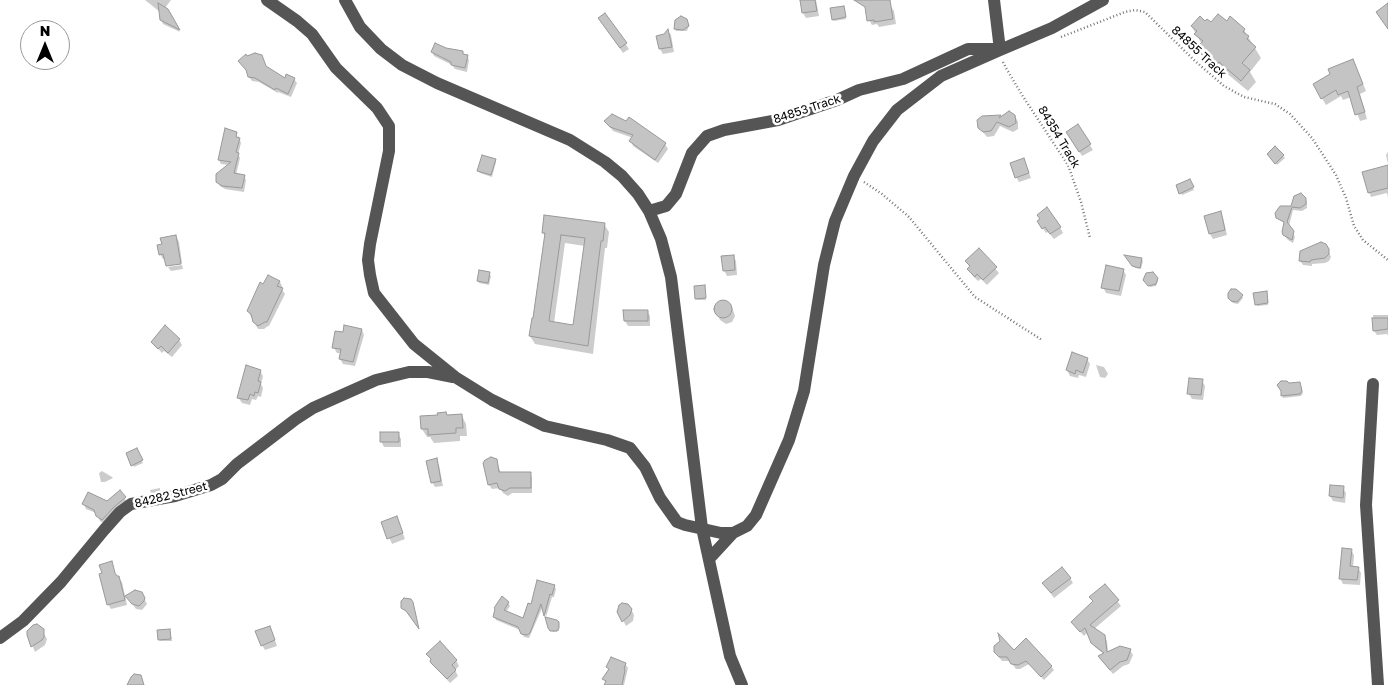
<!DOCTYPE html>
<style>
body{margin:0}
#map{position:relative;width:1388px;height:685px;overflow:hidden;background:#fff;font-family:"Golos Text",sans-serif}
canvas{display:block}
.north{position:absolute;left:20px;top:20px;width:50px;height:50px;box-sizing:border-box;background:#fff;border:1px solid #999;border-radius:50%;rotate:0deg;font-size:14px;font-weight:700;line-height:20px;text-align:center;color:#000}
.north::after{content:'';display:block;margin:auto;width:18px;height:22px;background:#000;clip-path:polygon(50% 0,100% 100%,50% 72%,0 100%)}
</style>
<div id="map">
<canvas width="1388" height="685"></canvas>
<div class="north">N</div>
</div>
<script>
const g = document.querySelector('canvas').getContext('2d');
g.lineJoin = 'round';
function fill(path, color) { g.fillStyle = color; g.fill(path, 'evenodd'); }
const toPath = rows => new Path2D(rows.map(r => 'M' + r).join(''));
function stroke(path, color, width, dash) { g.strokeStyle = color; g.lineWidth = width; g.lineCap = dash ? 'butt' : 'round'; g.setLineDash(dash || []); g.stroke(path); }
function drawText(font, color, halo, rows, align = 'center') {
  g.font = font + ' "Golos Text",sans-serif'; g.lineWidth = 5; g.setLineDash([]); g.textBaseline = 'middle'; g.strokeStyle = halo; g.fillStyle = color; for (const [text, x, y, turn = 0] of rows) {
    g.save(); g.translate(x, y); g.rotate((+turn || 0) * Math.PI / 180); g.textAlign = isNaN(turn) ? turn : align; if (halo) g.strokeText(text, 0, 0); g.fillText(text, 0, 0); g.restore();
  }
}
fill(toPath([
 [145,0,171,0,165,8,180,32,163,24,161,20,160,12],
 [801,0,816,0,819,16,806,18,803,13],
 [890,6,894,11,896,24,879,27,877,24,872,25,869,20],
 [844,9,846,19,834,21,833,19],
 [605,14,629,49,623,53,602,23],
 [1230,18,1244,30,1261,58,1250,72,1256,82,1248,91,1225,72,1222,76,1206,63,1200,52,1204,48,1192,27,1205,22,1211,24,1227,22],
 [688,23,689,25,687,31,676,31,675,29],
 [668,31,671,35,674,52,663,54,660,49,664,36],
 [446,49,462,53,464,56,467,56,469,60,467,72,455,69,452,65,434,56,432,52],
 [1356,67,1366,91,1360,94,1367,119,1360,121,1351,97,1343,100,1341,96,1326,105,1314,85],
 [266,68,285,79,294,79,297,83,291,97,278,92,278,93,259,82,252,81,249,77],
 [1015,116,1018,122,1018,129,1013,132,1000,126,994,136,987,137,979,127,982,117,1000,117,1001,118],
 [630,119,665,144,668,149,658,163,633,146,631,141,633,138,613,131,606,122,627,123],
 [1078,126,1093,150,1082,156,1068,132],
 [226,130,238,134,236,134,233,143,236,144,238,135,241,143,238,155,240,158,236,175,244,176,246,180,244,192,225,189,220,186,217,181,217,175,229,165,221,164,219,160],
 [1275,148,1285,158,1277,165,1269,154],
 [1388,152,1388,164,1386,155],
 [495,160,496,162,492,177,480,173,478,171],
 [1024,160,1031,178,1019,182,1016,177],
 [1363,173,1388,186,1388,198,1387,193,1371,197],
 [1190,181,1194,190,1182,195,1177,186],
 [1295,197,1305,198,1307,202,1307,208,1302,211,1293,210,1289,226,1295,237,1293,243,1288,240,1285,236,1285,224,1278,217,1280,207,1292,208],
 [1220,213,1223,218,1227,235,1213,239,1210,234],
 [604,224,609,232,607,248,605,248,593,354,535,344,530,336,545,236,543,233],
 [565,243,585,246,574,326,554,323],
 [1042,227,1060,227,1063,233,1054,239,1048,232,1046,233],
 [176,236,179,242,182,263,167,265,166,259,163,259,160,254,163,245],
 [979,250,999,273,987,285,981,279,978,281,972,275,969,269,970,268,966,261],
 [1328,250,1331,257,1329,261,1325,263,1312,264,1312,266,1303,265,1300,261],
 [733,256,736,261,737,275,727,276,724,270],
 [1126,257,1141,259,1143,261,1141,269,1135,268],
 [182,265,183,269,171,271,168,267],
 [1123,270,1126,275,1121,296,1106,293,1103,287],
 [489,274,491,276,489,285,479,283,478,281],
 [1157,278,1158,281,1156,286,1150,287,1146,282],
 [280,282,282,286,281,288,285,294,269,326,268,326,264,329,258,329,248,311,264,286],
 [704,287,706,300,697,300,696,298],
 [1267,295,1268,305,1257,306,1256,304],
 [1242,296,1243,298,1238,304,1233,303,1230,300],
 [724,301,731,304,735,316,732,322,726,324,720,320,715,309,718,302],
 [647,311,650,316,650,326,628,326,625,321,625,312],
 [1373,315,1388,315,1388,336,1387,334,1377,335,1374,331],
 [165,327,179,340,182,345,172,357,164,351,162,353,152,342],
 [362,330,364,335,355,366,343,364,340,359,341,353,337,353,334,348,344,334],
 [1087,359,1090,364,1086,377,1079,375,1078,378,1070,376,1067,370],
 [1096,365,1104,367,1108,374,1105,378,1100,377],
 [260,371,263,376,261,384,263,388,261,397,258,396,256,400,252,399,250,405,242,403,238,397],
 [1202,381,1205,386,1203,400,1192,399,1189,394],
 [1289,384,1301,386,1303,393,1301,396,1283,398,1282,391],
 [462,416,466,424,467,436,460,436,460,441,434,443,430,437,427,437,422,429,448,417],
 [398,434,401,439,401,447,384,447,381,441],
 [136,450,143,463,134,467,127,454],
 [436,460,439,465,443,486,435,487,432,482],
 [496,460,501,473,530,473,532,478,532,493,512,493,508,496,503,493,500,488,492,489,489,485],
 [102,471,112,477,113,478,105,482,101,482,99,473],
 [160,488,160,493,151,494,150,490],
 [1343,488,1346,493,1345,503,1333,501,1330,496],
 [120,492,128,503,105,524,100,521,96,513,86,509,84,504,108,502],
 [397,518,405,539,392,544,383,523],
 [1351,550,1354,555,1353,568,1358,568,1361,573,1360,585,1343,584,1340,578],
 [111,563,117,578,122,582,127,605,111,609,108,604],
 [1070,578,1073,583,1054,598,1044,584],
 [1105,585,1121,606,1094,629,1104,636,1107,641,1108,653,1130,650,1133,655,1129,664,1123,666,1113,674,1102,661,1099,656,1104,654,1095,647,1088,632,1084,636,1072,622,1093,602,1091,597],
 [554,586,556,589,554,597,552,597,546,617,543,606,529,638,524,637,520,630,496,620,494,616,508,602,510,606,506,612,524,620,532,605],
 [141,593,147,604,142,610,136,609,127,596],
 [630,607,634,615,633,621,626,626,619,612],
 [558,623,559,631,553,632,551,630],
 [40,627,47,639,45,645,35,652,28,635],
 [170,630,172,641,160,641,159,639],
 [272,632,277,646,265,650,262,645],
 [995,652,1014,652,1051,666,1054,670,1044,680,1029,664,1020,669,1016,669,1010,661,1002,661],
 [428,654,456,660,459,666,455,670,458,676,450,683,436,668],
 [625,664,628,668,624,685,605,685,606,683,604,679,610,670,608,667]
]), '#0003');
const building = toPath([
 [800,0,815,0,817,11,802,13,800,0],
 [854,0,890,0,893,19,874,22,874,20,867,21,865,7,854,0],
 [158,3,168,9,180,30,160,20,158,3],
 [1388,3,1388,29,1376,12,1388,3],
 [844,6,846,17,832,20,830,8,844,6],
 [605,13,627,43,620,48,598,18,605,13],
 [1218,14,1227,21,1230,16,1245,29,1243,32,1249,36,1247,39,1256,47,1242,63,1250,70,1241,81,1219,62,1215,66,1199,52,1203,47,1200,44,1203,41,1194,34,1197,31,1191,26,1200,16,1205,21,1207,19,1211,22,1218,14],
 [681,16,687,19,689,26,683,30,674,29,675,20,681,16],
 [668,29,672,47,659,49,656,36,664,34,668,29],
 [435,43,446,48,463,51,463,54,468,55,465,68,451,65,451,62,431,52,435,43],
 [255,53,262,55,266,66,285,78,286,74,295,78,288,94,276,88,275,90,255,78,248,77,246,70,238,61,246,54,247,56,255,53],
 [1353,59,1363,84,1357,87,1365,112,1355,115,1348,91,1338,95,1336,90,1321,99,1313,84,1330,74,1328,69,1353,59],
 [1009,111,1015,115,1016,123,1009,127,997,122,991,131,983,132,978,128,977,120,982,116,1001,115,999,118,1009,111],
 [612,114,626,121,629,117,666,143,655,160,629,141,633,135,610,127,604,121,612,114],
 [1078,124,1091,144,1079,152,1066,132,1078,124],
 [225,128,237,132,236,137,240,138,236,152,239,153,234,173,245,175,242,188,222,186,216,182,216,174,231,162,218,160,225,128],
 [1275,146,1284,155,1275,164,1267,154,1275,146],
 [482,155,496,159,491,175,477,171,482,155],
 [1024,158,1029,173,1015,178,1010,163,1024,158],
 [1388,165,1388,188,1368,193,1362,172,1388,165],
 [1190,179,1194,187,1179,194,1176,185,1190,179],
 [1301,193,1306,198,1306,204,1300,208,1292,207,1287,222,1294,231,1292,240,1283,235,1282,232,1284,222,1276,218,1275,213,1280,206,1291,206,1294,196,1301,193],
 [1047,207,1061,227,1050,234,1045,227,1042,229,1037,221,1040,219,1037,215,1047,207],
 [1221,211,1225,230,1209,234,1204,216,1221,211],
 [544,215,605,223,603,241,601,241,588,346,529,336,532,318,533,318,545,233,542,233,544,215],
 [561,235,585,238,573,325,549,321,561,235],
 [176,235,181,264,166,266,163,254,159,255,157,245,162,244,160,238,176,235],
 [1321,242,1326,244,1329,249,1329,254,1325,258,1311,260,1310,262,1299,261,1300,251,1321,242],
 [979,248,997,267,983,280,977,274,975,277,967,269,970,266,965,261,979,248],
 [734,255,735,270,723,271,721,256,734,255],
 [1124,255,1142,258,1140,268,1132,266,1124,255],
 [1106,265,1124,269,1119,291,1101,288,1106,265],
 [479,270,490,272,488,283,477,281,479,270],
 [1153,272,1158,278,1156,284,1148,286,1143,280,1146,273,1153,272],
 [268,275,280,281,277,286,283,288,267,322,265,322,258,326,253,322,251,314,247,311,260,282,263,284,268,275],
 [705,285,706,298,695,299,694,286,705,285],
 [1231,289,1236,289,1243,295,1237,302,1231,301,1228,298,1228,293,1231,289],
 [1267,291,1268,303,1255,305,1253,293,1267,291],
 '714 309a9 9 0 1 1 18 0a9 9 0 1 1-18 0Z',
 [623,310,648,310,648,321,624,321,623,310],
 [1372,318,1388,318,1388,329,1373,331,1372,318],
 [165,325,180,339,168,353,161,346,158,349,151,342,165,325],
 [344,325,362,329,353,362,339,359,341,349,332,348,335,331,343,332,344,325],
 [1072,352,1088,358,1083,373,1076,370,1075,374,1066,370,1072,352],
 [246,365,261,370,258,381,261,382,258,393,255,392,254,396,250,394,248,400,237,398,246,365],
 [1189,378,1203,379,1201,395,1187,394,1189,378],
 [1281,381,1287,381,1289,383,1300,382,1302,391,1300,394,1281,396,1281,391,1277,385,1281,381],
 [446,412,447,415,462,414,463,428,456,428,456,433,428,435,428,429,421,429,420,416,438,415,437,413,446,412],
 [380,432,399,432,399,442,380,442,380,432],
 [137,448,143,460,131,466,126,453,137,448],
 [491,457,497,459,499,472,531,472,531,488,510,488,505,491,499,489,497,483,488,485,483,463,485,460,491,457],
 [437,458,441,481,431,483,426,461,437,458],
 [1330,485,1344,486,1343,498,1329,496,1330,485],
 [120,490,126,497,114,507,102,520,96,516,94,510,82,504,88,492,107,501,120,490],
 [397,516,403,533,387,539,381,522,397,516],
 [1342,548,1352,549,1350,566,1359,567,1357,580,1339,579,1342,548],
 [112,561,115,573,117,576,119,576,125,600,107,605,99,574,102,573,99,565,112,561],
 [1062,567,1071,578,1051,593,1042,583,1062,567],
 [537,580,555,585,552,595,550,594,544,616,541,604,530,633,527,635,521,634,518,627,493,617,495,609,494,608,502,596,509,602,504,610,523,618,528,603,531,604,537,580],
 [1105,584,1119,600,1090,625,1105,635,1107,652,1120,646,1131,649,1127,660,1120,662,1110,670,1098,656,1104,653,1091,643,1085,628,1080,632,1071,622,1093,601,1089,597,1105,584],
 [135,590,142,592,145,598,144,601,139,606,132,604,125,596,135,590],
 [404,598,411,599,413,602,419,629,406,611,401,608,401,601,404,598],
 [622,603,628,604,632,609,630,615,622,622,617,612,619,605,622,603],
 [545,617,557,620,559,622,559,628,557,631,550,631,548,628,545,617],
 [37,624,44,629,44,637,42,640,31,647,27,635,27,631,33,625,37,624],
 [270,626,275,640,261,646,255,631,270,626],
 [170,629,171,639,158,640,157,630,170,629],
 [998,633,1014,650,1026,638,1052,666,1041,677,1026,661,1018,665,1011,664,1007,657,999,657,994,652,994,646,1000,641,998,633],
 [440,641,457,660,452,665,456,670,447,679,431,663,430,661,431,659,426,654,440,641],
 [611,657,626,663,624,669,625,670,622,685,604,685,606,681,602,679,609,669,606,667,611,657],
 [134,674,141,675,144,685,127,685,131,677,134,674]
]);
fill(building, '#c4c4c4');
stroke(building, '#999', 1);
stroke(toPath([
 [1061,37,1125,12,1135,10,1145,12,1195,61,1224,86,1244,97,1275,104,1290,114,1312,138,1336,175,1346,198,1354,226,1363,240,1388,260],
 [1003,62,1006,68,1022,95,1068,165,1081,202,1090,238],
 [864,182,882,194,909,217,975,297,1042,340]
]), '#777', 2.5, [1, 2.5]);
stroke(toPath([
 [267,0,297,21,312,34,336,68,377,108,389,126,389,151,370,244,368,260,370,275,374,293,414,344,455,377,492,400,545,426,607,440,630,448,645,467,660,498,677,522,685,525,721,533,733,533,747,526,756,515,789,440,804,391,824,265,835,221,854,176,873,141,897,110,941,76,1000,50,1052,28,1103,0],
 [345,0,360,27,381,49,402,65,437,83,570,140,605,162,622,176,638,194,649,211,661,239,671,277,702,528,730,656,742,685],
 [994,0,1000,50],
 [649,211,666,206,676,194,692,153,707,136,724,130,778,120,837,100,859,90,903,79,968,49,996,49],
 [1373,384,1366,505,1378,685],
 [709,559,733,533],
 [0,638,23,621,61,582,104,530,120,512,131,504,175,496,211,485,222,479,237,464,296,419,313,408,376,380,409,372,428,372,453,377]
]), '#555', 12);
drawText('12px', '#000', '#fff', [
 ["84855 Track",1199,52,43],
 ["84853 Track",807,109,-18],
 ["84354 Track",1059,137,59],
 ["84282 Street",171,495,-14]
]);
</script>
